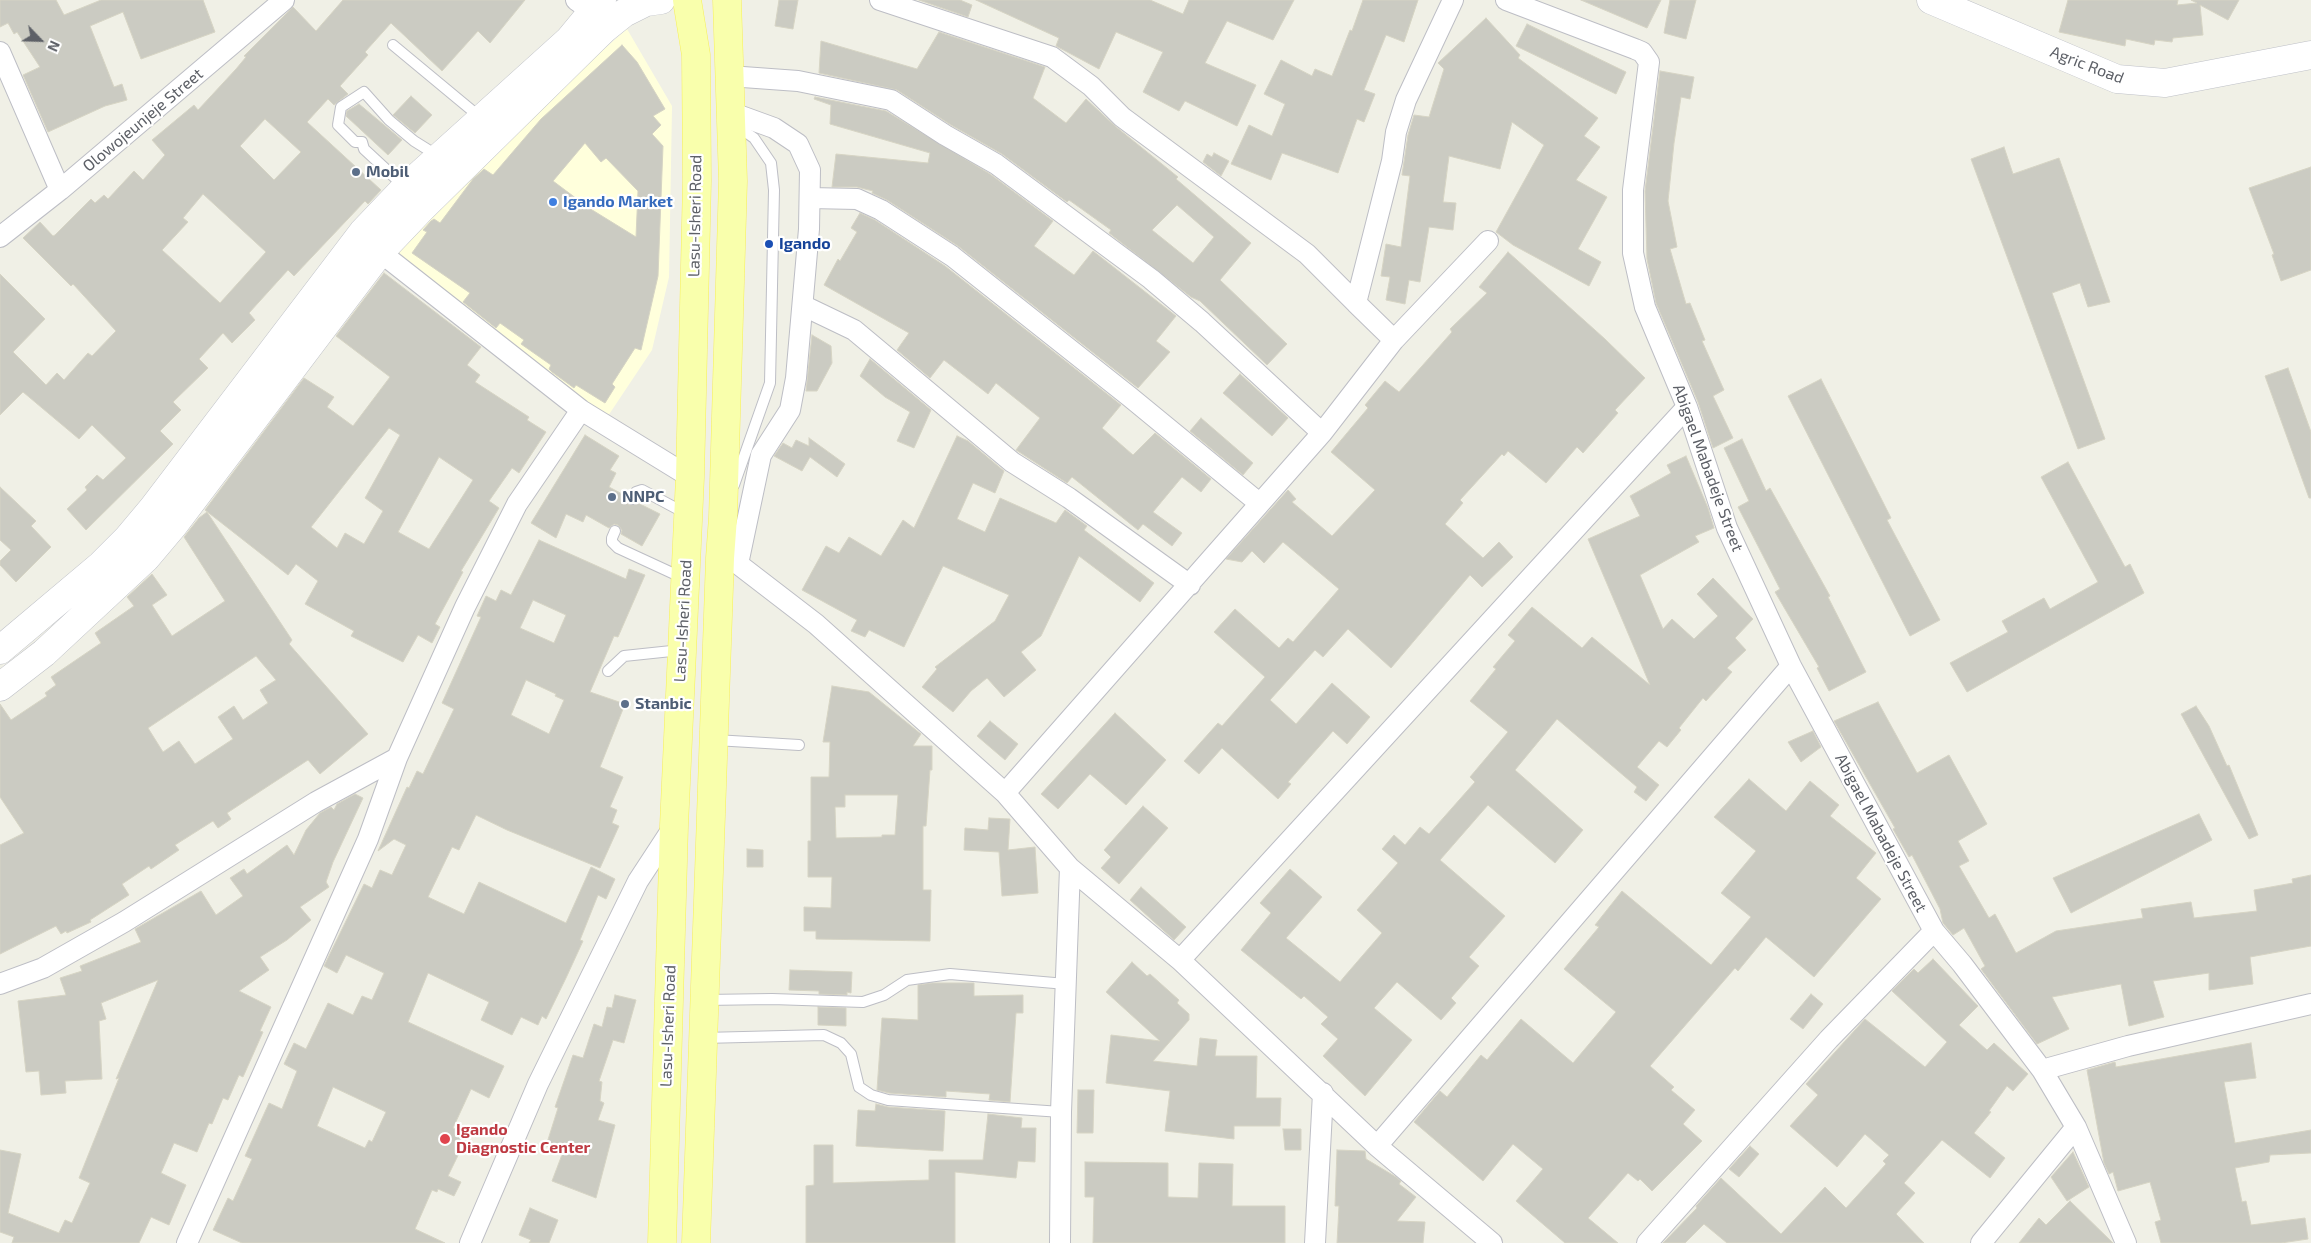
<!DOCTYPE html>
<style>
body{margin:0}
#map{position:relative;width:2311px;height:1243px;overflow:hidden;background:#f0f0e6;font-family:"Exo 2",sans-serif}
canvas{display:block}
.north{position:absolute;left:15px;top:15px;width:50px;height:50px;-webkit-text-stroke:4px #fff;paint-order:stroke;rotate:114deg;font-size:14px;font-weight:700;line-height:20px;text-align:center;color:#5d6067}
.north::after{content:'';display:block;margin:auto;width:18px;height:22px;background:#5d6067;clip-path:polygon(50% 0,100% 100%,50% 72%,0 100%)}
</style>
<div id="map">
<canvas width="2311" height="1243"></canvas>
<div class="north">N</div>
</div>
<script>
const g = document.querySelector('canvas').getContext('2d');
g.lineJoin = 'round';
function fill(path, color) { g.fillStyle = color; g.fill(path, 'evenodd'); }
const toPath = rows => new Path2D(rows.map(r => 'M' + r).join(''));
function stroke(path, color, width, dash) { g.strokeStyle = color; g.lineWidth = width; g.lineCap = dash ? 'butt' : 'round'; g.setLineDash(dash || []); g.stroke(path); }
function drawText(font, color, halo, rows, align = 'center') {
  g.font = font + ' "Exo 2",sans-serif'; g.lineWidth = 4.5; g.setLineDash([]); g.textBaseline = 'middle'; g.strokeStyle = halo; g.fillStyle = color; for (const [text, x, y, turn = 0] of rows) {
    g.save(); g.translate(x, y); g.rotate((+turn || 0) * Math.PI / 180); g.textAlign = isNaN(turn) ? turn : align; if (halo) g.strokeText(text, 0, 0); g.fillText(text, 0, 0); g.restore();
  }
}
fill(toPath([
 [627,29,672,106,669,277,652,350,604,422,389,250,489,150]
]), '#ffffdc');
const building = toPath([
 [0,0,56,0,64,15,101,0,203,0,215,32,141,59,123,12,90,26,114,87,122,84,127,100,105,106,48,132,23,75,40,67,17,32,14,34,8,23,0,27,0,0],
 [343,0,525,0,490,43,478,31,442,71,391,23,365,52,368,55,340,86,348,94,334,105,328,99,307,122,381,190,368,204,365,201,294,276,288,270,249,313,255,320,232,343,223,333,199,359,208,368,173,402,181,410,160,431,173,444,86,530,67,509,87,490,85,487,97,475,103,480,126,458,92,425,79,439,23,392,0,415,0,274,45,319,13,352,46,385,57,373,64,380,88,353,92,356,116,331,73,284,71,286,23,238,40,222,53,236,55,235,91,199,95,203,104,195,108,199,134,171,143,180,165,155,152,140,194,105,198,110,236,69,246,57,244,56,293,7,316,31,343,0],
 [265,119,301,152,274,180,240,146,265,119],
 [203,194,266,252,220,303,162,250,188,222,183,218,203,194],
 [779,0,798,0,793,29,775,26,779,0],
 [919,0,960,0,972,5,968,17,919,0],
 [976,0,1150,0,1183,14,1189,0,1294,0,1273,40,1227,21,1205,63,1256,85,1237,126,1185,101,1179,111,1143,92,1163,52,1116,32,1099,69,1056,46,1059,38,976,0],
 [1363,0,1418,0,1404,42,1386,35,1364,90,1375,94,1364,122,1357,119,1338,173,1282,153,1271,180,1231,164,1249,125,1272,136,1285,104,1264,94,1281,60,1312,76,1315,69,1332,76,1350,30,1352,31,1363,0],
 [1581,0,1661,0,1647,28,1581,0],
 [1670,0,1696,0,1686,39,1664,33,1670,0],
 [2068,0,2178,0,2177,5,2197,3,2191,0,2239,0,2228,20,2200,5,2203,35,2173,38,2172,42,2155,40,2154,45,2126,39,2125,46,2059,32,2068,0],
 [1486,18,1520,55,1518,58,1598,118,1584,136,1600,147,1576,180,1607,197,1578,249,1601,262,1589,286,1513,245,1496,232,1544,145,1512,122,1500,169,1449,156,1443,202,1456,203,1453,230,1429,227,1420,282,1409,280,1405,304,1386,300,1390,277,1381,276,1386,244,1401,247,1410,176,1402,175,1408,135,1414,115,1429,117,1444,69,1438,63,1486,18],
 [1527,24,1626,72,1616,94,1516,46,1527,24],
 [939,32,1045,67,1033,98,1066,123,1086,99,1115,126,1178,177,1176,179,1251,243,1220,280,1287,344,1267,365,1200,301,1191,297,1109,233,1111,230,1069,200,1067,202,1002,154,951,125,897,90,819,73,821,41,917,69,939,32],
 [1177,205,1214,237,1193,263,1152,230,1177,205],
 [622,45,637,62,665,109,653,116,661,125,652,134,663,146,658,276,641,350,635,348,612,384,615,387,605,403,576,385,574,388,552,372,549,369,551,365,521,344,524,340,500,323,496,328,463,302,470,293,412,253,427,232,423,230,431,221,434,219,440,223,473,179,484,169,493,175,541,119,622,45],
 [585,143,601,162,606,158,638,191,636,237,589,208,553,181,585,143],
 [1660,71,1694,77,1690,99,1681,97,1674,143,1668,201,1677,247,1670,249,1686,304,1690,303,1705,340,1702,341,1724,390,1713,396,1733,438,1713,448,1698,402,1656,303,1647,259,1645,191,1660,71],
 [411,96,432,115,415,133,393,115,411,96],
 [815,97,886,111,990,174,1053,221,1034,246,1074,275,1093,251,1176,316,1156,341,1170,352,1138,388,958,246,887,200,872,193,873,191,857,187,832,187,836,154,928,163,930,153,830,124,831,105,814,99,815,97],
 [359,104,402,140,388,155,346,116,347,111,359,104],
 [2004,147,2013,174,2059,158,2110,302,2088,307,2080,283,2052,293,2105,439,2078,449,1971,159,2004,147],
 [1214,153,1229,161,1221,176,1203,162,1207,154,1212,157,1214,153],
 [2311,167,2311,270,2281,281,2272,255,2274,254,2249,188,2311,167],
 [860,213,875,220,945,266,1121,405,1102,428,1133,455,1155,433,1211,479,1201,492,1182,477,1153,512,1182,533,1172,546,1143,524,1138,530,1072,477,1067,483,1016,450,1040,418,996,383,988,394,944,360,930,378,897,350,909,333,824,285,838,259,840,261,857,232,851,228,860,213],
 [1508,252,1605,339,1645,378,1615,410,1618,413,1583,453,1577,447,1546,483,1508,451,1504,456,1502,454,1460,500,1463,503,1445,524,1483,558,1499,542,1513,557,1482,587,1470,575,1391,668,1348,629,1323,657,1315,650,1270,700,1296,724,1332,683,1370,717,1347,744,1333,731,1288,782,1291,784,1278,799,1222,748,1199,774,1184,761,1218,723,1222,726,1265,677,1214,632,1235,609,1279,648,1288,638,1293,642,1339,589,1283,542,1264,563,1252,551,1242,562,1226,559,1288,490,1296,499,1292,502,1332,536,1375,490,1331,452,1368,408,1365,405,1385,381,1399,392,1452,332,1450,329,1487,293,1479,287,1508,252],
 [384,273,481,347,467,365,480,375,475,382,529,417,527,420,546,432,519,473,512,468,489,501,499,508,461,571,463,572,435,624,440,627,432,643,418,635,403,662,351,636,354,631,305,604,318,581,296,564,288,575,205,510,304,378,334,397,327,407,353,426,390,377,336,336,384,273],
 [389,428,400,435,365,498,383,511,364,544,345,533,337,548,311,527,389,428],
 [439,457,473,480,429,549,398,532,439,457],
 [812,335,831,346,832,363,817,391,806,391,812,335],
 [870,359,931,410,914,448,897,441,910,412,885,397,860,376,870,359],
 [2288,368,2311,432,2311,498,2309,498,2265,376,2288,368],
 [1240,374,1288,418,1272,436,1223,393,1240,374],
 [1821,379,1891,518,1887,520,1940,620,1910,636,1788,396,1821,379],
 [1201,418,1253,463,1243,475,1190,431,1201,418],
 [585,435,619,456,610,470,616,473,609,487,626,496,626,502,629,505,638,503,660,514,642,546,621,534,622,530,618,525,614,524,609,528,586,515,583,522,566,514,556,538,531,523,585,435],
 [957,436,968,441,1004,471,995,493,973,483,957,519,985,532,1000,498,1056,523,1065,510,1087,526,1084,530,1154,583,1140,602,1079,556,1041,636,1021,652,1036,670,1004,697,987,678,971,691,953,712,922,687,937,669,935,667,995,621,1009,595,943,566,904,647,869,630,865,637,851,631,857,620,802,590,826,546,839,553,849,537,881,556,903,520,914,528,957,436],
 [809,438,845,464,837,477,810,457,802,471,774,456,783,443,792,448,796,440,809,446,809,438],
 [1742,439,1766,491,1770,488,1830,596,1828,597,1866,672,1829,691,1817,668,1819,667,1775,592,1780,589,1738,507,1749,501,1724,448,1742,439],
 [1686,456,1708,508,1714,528,1695,536,1699,542,1640,575,1663,629,1672,619,1694,639,1718,616,1697,594,1713,578,1753,619,1735,638,1746,650,1727,668,1732,672,1706,701,1703,698,1679,728,1681,730,1667,747,1659,741,1637,767,1659,785,1646,801,1634,792,1637,787,1557,719,1515,770,1583,830,1555,863,1488,805,1440,860,1505,916,1469,957,1479,966,1451,998,1456,1003,1441,1020,1397,982,1374,1008,1412,1040,1365,1096,1323,1056,1338,1039,1321,1024,1328,1017,1304,996,1301,999,1241,950,1271,913,1260,903,1290,869,1322,897,1286,938,1340,982,1344,977,1382,933,1357,910,1398,863,1382,849,1394,835,1405,845,1420,827,1429,834,1475,782,1470,777,1508,732,1470,701,1496,669,1493,667,1515,641,1508,635,1532,607,1582,648,1592,637,1650,685,1588,539,1640,516,1630,496,1671,473,1667,465,1686,456],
 [2068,462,2125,567,2130,564,2144,593,1967,692,1950,663,2008,632,2002,621,2044,598,2050,609,2098,582,2041,477,2068,462],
 [0,487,36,521,31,526,51,547,16,582,0,565,0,561,11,550,0,540,0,487],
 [207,512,292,640,289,644,368,734,320,774,308,760,227,813,231,819,218,828,213,821,175,845,179,850,151,869,149,866,122,884,129,895,90,920,91,922,67,933,66,931,61,934,56,926,0,954,0,845,24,833,0,797,0,704,11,720,47,696,45,693,56,685,51,677,101,643,95,633,134,606,127,597,152,574,167,595,152,605,172,636,225,601,184,537,199,518,207,512],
 [256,656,276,680,260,690,268,703,243,720,234,706,218,717,233,739,195,764,179,741,163,752,148,728,256,656],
 [539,540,626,579,629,569,645,575,618,637,614,636,590,692,625,704,600,767,623,777,610,807,617,810,612,823,619,826,600,868,507,830,476,815,459,850,452,847,428,897,464,914,479,882,566,923,591,867,615,879,606,899,598,895,580,940,583,941,566,978,546,1019,542,1016,538,1025,521,1017,512,1035,481,1020,489,1002,428,973,408,1022,504,1066,489,1098,471,1089,453,1128,468,1135,448,1176,461,1182,454,1196,438,1189,437,1192,432,1190,415,1229,445,1243,242,1243,213,1230,228,1198,233,1201,252,1159,245,1156,269,1103,282,1109,297,1071,284,1064,294,1043,306,1049,328,1003,353,1015,362,996,372,1000,384,973,346,955,337,973,324,966,364,884,372,888,380,870,392,875,406,845,394,839,378,851,407,787,409,788,417,771,423,774,454,709,442,703,481,617,477,616,486,596,496,601,501,590,511,595,539,540],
 [533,600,566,615,554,643,520,628,533,600],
 [526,680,556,694,555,696,564,700,549,734,511,715,526,680],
 [333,1087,386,1112,372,1142,369,1140,365,1148,317,1126,333,1087],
 [832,686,869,692,921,734,913,746,932,746,932,770,930,770,926,826,923,826,923,890,931,890,930,941,816,939,816,931,804,931,804,907,831,908,832,877,808,877,808,841,811,841,811,777,829,777,830,742,823,742,832,686],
 [845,795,898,795,895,835,882,835,882,837,836,838,835,807,845,807,845,795],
 [1878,702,1917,773,1949,755,1987,824,1958,841,1969,861,1959,866,1989,918,1995,914,2016,953,2056,931,2143,918,2141,909,2191,902,2194,918,2257,911,2254,890,2293,883,2292,879,2311,875,2311,946,2250,957,2253,984,2209,990,2209,973,2153,981,2164,1017,2129,1026,2121,984,2052,997,2069,1029,2037,1044,1981,969,1985,966,1964,928,1953,935,1943,923,1940,909,1912,855,1909,857,1893,829,1895,828,1834,721,1878,702],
 [2196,706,2209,726,2227,766,2229,765,2258,835,2249,839,2181,714,2196,706],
 [1115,713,1166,760,1126,805,1090,774,1058,809,1041,794,1115,713],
 [990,721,1018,744,1005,760,977,736,990,721],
 [1813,731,1821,747,1801,762,1788,742,1813,731],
 [1749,779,1786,811,1810,781,1839,805,1830,816,1876,853,1856,878,1881,899,1814,977,1766,937,1738,971,1735,968,1650,1066,1674,1087,1671,1090,1695,1110,1683,1124,1702,1141,1652,1191,1640,1179,1638,1181,1628,1173,1588,1218,1618,1243,1565,1243,1516,1201,1543,1169,1513,1144,1483,1181,1414,1122,1440,1091,1447,1097,1481,1055,1487,1060,1521,1019,1573,1063,1616,1012,1564,969,1599,927,1595,925,1622,891,1711,965,1751,917,1721,893,1756,851,1714,817,1749,779],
 [355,794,363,798,333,862,326,882,329,887,300,907,311,920,287,940,260,957,269,970,239,991,271,1007,260,1031,263,1032,243,1077,239,1075,228,1100,223,1098,212,1124,209,1123,197,1152,174,1143,161,1173,186,1185,169,1225,151,1217,139,1243,12,1243,14,1237,0,1232,0,1150,21,1154,8,1213,59,1233,65,1220,72,1223,90,1183,79,1178,119,1078,116,1079,158,980,101,1003,106,1019,99,1021,102,1079,65,1081,66,1093,41,1095,39,1071,26,1072,18,1001,66,995,60,978,82,971,80,966,141,942,135,929,201,891,216,915,243,896,230,878,244,869,247,874,287,845,294,855,306,830,320,813,331,807,334,810,337,804,355,794],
 [1143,806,1168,828,1119,884,1101,868,1111,857,1104,850,1143,806],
 [2199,814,2212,840,2071,913,2053,878,2199,814],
 [989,818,1010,819,1008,850,1035,847,1038,893,1002,896,999,852,964,850,965,828,988,830,989,818],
 [747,849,763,850,763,867,747,867,747,849],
 [1141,887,1186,927,1174,940,1130,900,1141,887],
 [1933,959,1978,1006,1959,1025,1987,1050,1994,1043,2028,1074,2013,1091,2007,1086,1989,1111,1991,1112,1974,1133,2005,1158,1990,1178,1942,1140,1904,1183,1915,1193,1896,1214,1924,1243,1727,1243,1704,1224,1685,1243,1663,1243,1697,1208,1696,1206,1721,1178,1781,1234,1825,1187,1846,1208,1886,1164,1883,1161,1889,1155,1865,1134,1837,1167,1790,1126,1818,1095,1806,1084,1865,1019,1925,1067,1947,1042,1892,991,1914,969,1918,973,1933,959],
 [1132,962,1147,976,1150,974,1179,1000,1177,1003,1189,1014,1189,1020,1153,1061,1197,1066,1200,1038,1217,1040,1215,1056,1257,1056,1256,1098,1281,1098,1280,1126,1234,1126,1234,1139,1165,1131,1170,1091,1106,1083,1111,1035,1160,1041,1106,992,1132,962],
 [790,970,852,972,851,993,847,992,847,995,819,994,819,991,789,990,790,970],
 [932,983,974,983,974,996,1023,995,1023,1013,1016,1013,1010,1102,989,1100,990,1094,946,1091,946,1097,889,1093,877,1090,882,1018,918,1020,918,985,932,983],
 [1811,994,1823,1004,1803,1029,1790,1019,1811,994],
 [615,995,636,1000,624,1043,613,1040,599,1081,602,1082,600,1101,604,1103,598,1120,615,1125,596,1198,552,1181,563,1152,546,1146,558,1108,555,1107,573,1055,583,1058,594,1024,602,1027,607,1007,612,1008,615,995],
 [818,1007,846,1008,846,1026,818,1025,818,1007],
 [2251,1043,2256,1078,2224,1082,2235,1143,2311,1130,2311,1153,2270,1155,2269,1162,2235,1168,2242,1202,2246,1201,2251,1225,2305,1218,2308,1239,2281,1243,2161,1243,2155,1222,2161,1220,2150,1182,2118,1191,2113,1172,2109,1174,2104,1163,2087,1070,2115,1062,2116,1067,2251,1043],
 [1078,1090,1094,1090,1093,1133,1077,1133,1078,1090],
 [876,1104,888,1107,945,1111,943,1151,856,1146,858,1110,875,1111,876,1104],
 [988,1114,1022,1118,1021,1128,1036,1128,1035,1162,1018,1161,1016,1178,955,1172,955,1243,806,1243,806,1186,814,1185,814,1145,833,1145,833,1183,929,1180,929,1160,983,1160,988,1114],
 [1283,1129,1301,1129,1301,1150,1285,1150,1283,1129],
 [1750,1146,1759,1154,1739,1177,1729,1169,1750,1146],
 [1337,1150,1365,1151,1366,1159,1396,1177,1401,1181,1399,1184,1416,1197,1397,1221,1425,1222,1423,1243,1337,1243,1339,1206,1335,1206,1337,1150],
 [2073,1152,2089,1187,2067,1201,2051,1177,2073,1152],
 [1085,1162,1168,1163,1168,1197,1198,1198,1199,1163,1233,1164,1232,1206,1285,1206,1285,1243,1093,1243,1094,1197,1085,1197,1085,1162],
 [2070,1201,2113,1243,2019,1243,2039,1218,2046,1225,2070,1201],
 [530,1208,558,1220,549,1243,529,1243,531,1240,519,1235,530,1208]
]);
fill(building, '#cbcbc2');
stroke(building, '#d6d4c4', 1);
const lane = toPath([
 [393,45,481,118],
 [405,187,364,149,362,142,355,142,338,125,341,107,364,92,389,120,414,141,438,156],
 [734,485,770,383,774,190,771,163,754,138,734,124],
 [632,499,636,492,642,490,685,513],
 [615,531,612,538,612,542,618,548,683,578],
 [608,671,624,656,681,650],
 [715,740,799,745],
 [705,1000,772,999,863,1002,884,995,907,980,950,974,1066,984],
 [703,1038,824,1035,841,1043,851,1054,859,1087,871,1095,888,1100,1061,1112]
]);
const street = toPath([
 [576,0,593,12],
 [880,0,1052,57,1091,86,1122,117,1307,254,1356,303],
 [1506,0,1635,49,1642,52,1649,62,1633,190,1633,253,1645,307,1687,407,1727,528,1791,666,1934,931,1962,964,2042,1070,2076,1127,2126,1243],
 [0,52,60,190],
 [729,76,798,81,891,100,945,135,996,164,1151,279,1202,322,1322,433],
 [730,112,774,128,798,144,810,170,809,229,796,378,790,410,761,455,738,564],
 [810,198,857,199,881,210,952,256,1130,397,1259,503],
 [0,237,60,190,284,0],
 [380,252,581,410,690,477],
 [804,306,854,330,1012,462,1069,498,1190,585],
 [1394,340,1488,241],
 [720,558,738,564,816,624,1005,793,1070,868,1180,960,1377,1146,1492,1243],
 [1005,793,1322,433,1394,340,1356,303,1392,161,1396,132,1406,100,1453,0],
 [1180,960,1687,407],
 [0,984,43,968,124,922,316,802,397,758],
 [2042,1070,2128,1046,2311,1004],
 [1377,1146,1791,666],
 [187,1243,368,839,397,758,465,607,517,504,581,410],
 [470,1243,538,1084,638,881,674,826],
 [1060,1243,1061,1112,1070,868],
 [1315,1243,1323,1093],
 [1647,1243,1829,1039,1934,931],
 [1981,1243,2076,1127]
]);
const secondary = toPath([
 [1931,0,2117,79,2165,83,2311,55],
 [0,650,101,565,127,539,153,508,363,232,405,188,569,40,602,0],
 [0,687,44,653,146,558,173,526,380,252,420,210,604,29,624,13,646,2,661,0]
]);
const primary = toPath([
 [662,1243,674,826,690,477,697,181,696,55,687,0],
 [696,1243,720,558,723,517,733,181,727,0]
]);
stroke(lane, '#bdbec5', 12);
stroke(street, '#bdbec5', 22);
stroke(secondary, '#bec0c7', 29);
stroke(primary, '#f7ef58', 29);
stroke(lane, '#fff', 10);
stroke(street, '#fff', 20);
stroke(secondary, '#fff', 28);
stroke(primary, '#f9ffac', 28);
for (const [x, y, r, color] of [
 [356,172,5,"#5c6f8a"],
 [553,202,5,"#3f7fe0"],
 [769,244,5,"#1a4fb4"],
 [612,497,5,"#5c6f8a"],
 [625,704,5,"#5c6f8a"],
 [445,1139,6,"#e0444e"]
]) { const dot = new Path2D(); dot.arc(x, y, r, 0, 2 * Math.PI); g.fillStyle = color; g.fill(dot); stroke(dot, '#fff', 2); }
drawText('16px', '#5d6067', '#fff', [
 ["Agric Road",2087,65,21],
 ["Olowojeunjeje Street",143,120,-40],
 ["Lasu-Isheri Road",695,216,-89],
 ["Abigael Mabadeje Street",1708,468,70],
 ["Lasu-Isheri Road",683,621,-87],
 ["Abigael Mabadeje Street",1881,833,62],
 ["Lasu-Isheri Road",668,1026,-88]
]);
drawText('bold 16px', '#4e5e75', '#fff', [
 ["Mobil",366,172],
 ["NNPC",622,497],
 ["Stanbic",635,704]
], 'left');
drawText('bold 16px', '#366cbe', '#fff', [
 ["Igando Market",563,202]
], 'left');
drawText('bold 16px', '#164399', '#fff', [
 ["Igando",779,244]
], 'left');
drawText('bold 16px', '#be3a42', '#fff', [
 ["Igando",456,1130],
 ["Diagnostic Center",456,1148]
], 'left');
</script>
